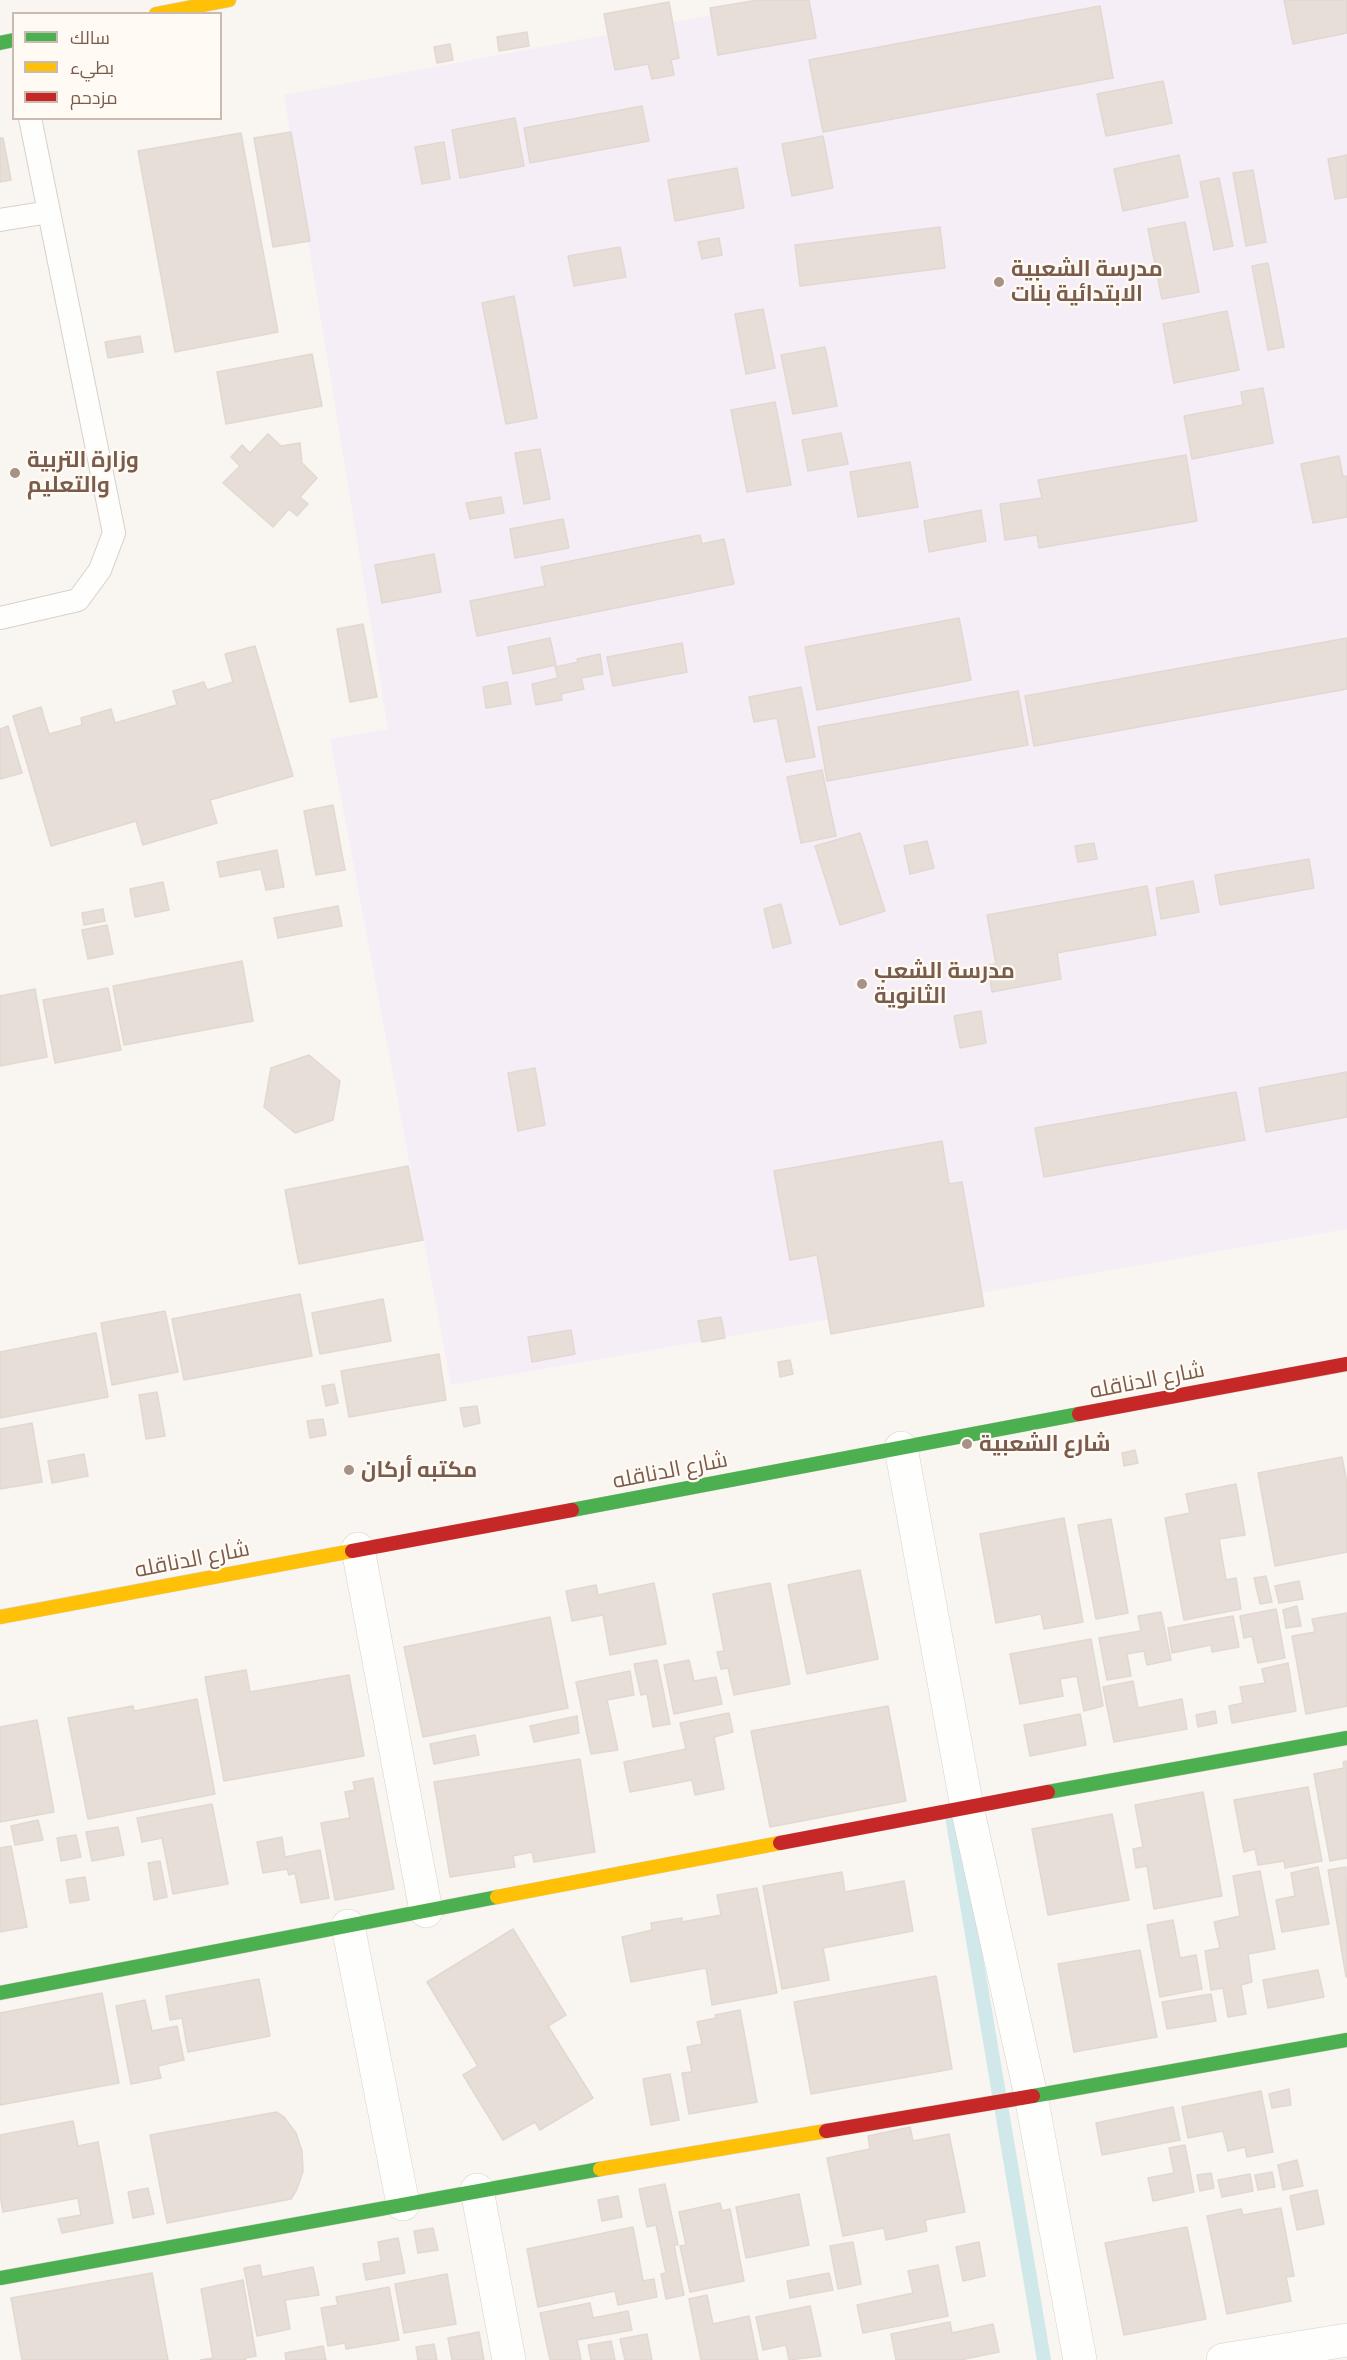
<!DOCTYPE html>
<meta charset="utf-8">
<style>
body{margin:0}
#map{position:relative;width:1347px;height:2360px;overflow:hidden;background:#f9f5f0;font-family:"Exo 2",Cairo,sans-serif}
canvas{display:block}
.legend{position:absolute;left:12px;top:12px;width:210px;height:108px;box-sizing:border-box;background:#fffaf3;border:2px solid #cabbb1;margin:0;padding:8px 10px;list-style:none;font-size:18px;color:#7a5c4d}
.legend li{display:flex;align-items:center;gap:12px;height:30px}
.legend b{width:30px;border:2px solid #cabbb1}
</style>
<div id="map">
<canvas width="1347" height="2360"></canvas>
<ul class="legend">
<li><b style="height:8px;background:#4caf50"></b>سالك</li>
<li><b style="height:8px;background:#ffc107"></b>بطيء</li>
<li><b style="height:8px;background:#c62828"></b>مزدحم</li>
</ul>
</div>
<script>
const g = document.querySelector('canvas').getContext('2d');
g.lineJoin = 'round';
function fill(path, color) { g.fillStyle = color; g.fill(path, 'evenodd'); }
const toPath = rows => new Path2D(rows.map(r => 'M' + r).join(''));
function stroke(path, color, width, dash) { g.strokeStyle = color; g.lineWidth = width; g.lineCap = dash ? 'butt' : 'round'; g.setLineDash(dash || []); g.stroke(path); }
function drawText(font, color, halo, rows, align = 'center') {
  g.font = font + ' "Exo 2",Cairo,sans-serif'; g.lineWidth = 4.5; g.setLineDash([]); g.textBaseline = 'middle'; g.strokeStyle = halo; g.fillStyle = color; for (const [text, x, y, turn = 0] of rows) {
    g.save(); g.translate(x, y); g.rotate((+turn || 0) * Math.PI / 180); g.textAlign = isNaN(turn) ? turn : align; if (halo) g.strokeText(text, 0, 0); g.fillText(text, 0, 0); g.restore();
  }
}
fill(toPath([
 [792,0,1347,0,1347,1229,451,1385,330,739,388,729,284,95]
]), '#f6eef6');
stroke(toPath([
 [951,1810,1044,2360]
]), '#d0e8ea', 14);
const building = toPath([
 [758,0,809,0,816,38,718,55,710,8,758,0],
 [1284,0,1347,0,1347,33,1293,44,1284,0],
 [669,2,679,58,671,60,674,75,652,79,648,64,615,70,604,14,669,2],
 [1100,6,1113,78,823,132,809,60,1100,6],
 [527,32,529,46,499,51,497,37,527,32],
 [450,44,453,60,437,63,434,47,450,44],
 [1163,81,1172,123,1106,136,1097,94,1163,81],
 [642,106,649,141,530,163,524,128,642,106],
 [515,118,524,166,460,178,452,130,515,118],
 [291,132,310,241,273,247,254,138,291,132],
 [241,133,278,332,175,352,138,151,241,133],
 [823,136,833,188,792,196,782,144,823,136],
 [0,138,3,138,11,180,0,182,0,138],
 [444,142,450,179,422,184,415,147,444,142],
 [1179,155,1188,197,1123,211,1114,169,1179,155],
 [1347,155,1347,197,1335,199,1328,159,1347,155],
 [737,168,744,208,675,221,668,180,737,168],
 [1253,170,1266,242,1246,246,1233,173,1253,170],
 [1219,178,1233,246,1214,250,1200,182,1219,178],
 [1185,222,1199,292,1162,299,1148,229,1185,222],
 [940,227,945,268,800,286,795,245,940,227],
 [719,238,722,255,702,259,698,242,719,238],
 [620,247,626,277,574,286,568,256,620,247],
 [1268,263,1284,347,1268,350,1252,266,1268,263],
 [514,296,537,418,506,424,482,303,514,296],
 [763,309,775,368,746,374,735,314,763,309],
 [1227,311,1239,370,1174,383,1163,324,1227,311],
 [140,336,143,352,108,358,105,342,140,336],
 [825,347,837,406,793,414,781,355,825,347],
 [312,354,322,406,226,424,217,372,312,354],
 [1263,388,1273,443,1192,459,1184,416,1243,405,1241,392,1263,388],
 [775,402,791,485,747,492,731,410,775,402],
 [841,433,848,464,808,471,802,440,841,433],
 [268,434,281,446,300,443,302,463,317,478,300,497,308,504,297,516,289,509,273,527,223,483,240,466,231,457,242,445,250,453,268,434],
 [540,449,550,499,524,504,515,453,540,449],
 [1186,455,1197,521,1039,548,1037,535,1005,540,1000,504,1042,498,1038,480,1186,455],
 [1339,456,1343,477,1347,476,1347,517,1313,523,1301,464,1339,456],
 [910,462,918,507,858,517,850,472,910,462],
 [501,497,504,513,470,519,466,503,501,497],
 [981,510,986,541,929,552,924,521,981,510],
 [563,519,569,548,515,558,510,529,563,519],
 [700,535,702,544,724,539,734,584,477,636,470,601,545,586,541,567,700,535],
 [434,554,441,592,382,603,375,565,434,554],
 [959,618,971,680,817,710,805,647,959,618],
 [363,624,377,697,350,702,337,629,363,624],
 [550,638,556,665,513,674,508,647,550,638],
 [1347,638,1347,689,1034,746,1025,696,1347,638],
 [682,643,687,672,613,686,607,657,682,643],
 [255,646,293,776,210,800,217,823,143,845,136,821,51,846,13,716,41,707,49,734,82,725,81,718,111,709,115,723,177,705,173,691,204,682,207,690,233,682,225,654,255,646],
 [600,654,603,674,581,678,584,689,561,694,562,700,536,705,532,684,558,678,555,667,578,662,577,659,600,654],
 [507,682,511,704,486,708,483,687,507,682],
 [801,687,815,757,786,762,777,718,754,722,749,697,801,687],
 [1018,691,1028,745,827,781,818,727,1018,691],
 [8,726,22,773,0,779,0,729,8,726],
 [822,770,836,836,801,843,787,777,822,770],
 [333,805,345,870,316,875,304,811,333,805],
 [860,833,885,911,840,925,815,846,860,833],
 [927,841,934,868,910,874,904,846,927,841],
 [1094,843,1097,859,1078,862,1075,846,1094,843],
 [277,850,284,887,266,890,261,869,220,877,217,862,277,850],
 [1309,859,1314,888,1220,905,1215,875,1309,859],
 [1193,881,1199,912,1161,919,1156,888,1193,881],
 [163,882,169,910,135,917,130,889,163,882],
 [1147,886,1156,935,1057,953,1061,979,992,992,988,965,996,964,987,915,1147,886],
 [781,904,791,943,773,948,764,909,781,904],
 [338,906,342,926,278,938,274,918,338,906],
 [103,909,105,921,84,925,82,913,103,909],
 [107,925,113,954,88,959,82,930,107,925],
 [242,961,253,1021,124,1045,113,986,242,961],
 [108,988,121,1050,55,1063,43,1000,108,988],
 [35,989,47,1057,0,1066,0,996,35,989],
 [981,1011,986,1043,960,1048,954,1016,981,1011],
 [309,1055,340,1081,333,1120,295,1133,264,1107,271,1068,309,1055],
 [535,1068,545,1125,518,1131,508,1073,535,1068],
 [1347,1072,1347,1117,1266,1132,1259,1088,1347,1072],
 [1236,1092,1245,1140,1044,1177,1035,1128,1236,1092],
 [942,1141,949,1184,962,1182,984,1306,831,1334,817,1255,790,1260,774,1171,942,1141],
 [408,1166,423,1240,299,1264,285,1190,408,1166],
 [300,1294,312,1356,184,1380,172,1319,300,1294],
 [383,1299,391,1341,320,1354,312,1313,383,1299],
 [165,1311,178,1372,112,1385,101,1323,165,1311],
 [721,1317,725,1338,702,1342,698,1321,721,1317],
 [571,1330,575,1354,532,1362,528,1337,571,1330],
 [96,1333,108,1397,0,1418,0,1352,96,1333],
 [439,1354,446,1400,349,1417,341,1371,439,1354],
 [790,1360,793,1374,780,1377,778,1362,790,1360],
 [334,1384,338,1403,326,1406,322,1386,334,1384],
 [157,1392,165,1436,146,1439,139,1395,157,1392],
 [477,1406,480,1423,464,1427,460,1408,477,1406],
 [323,1419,326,1435,310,1438,307,1421,323,1419],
 [32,1423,42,1482,0,1489,0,1429,32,1423],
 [1135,1450,1138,1463,1124,1466,1122,1453,1135,1450],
 [84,1454,88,1476,52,1483,48,1461,84,1454],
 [1342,1457,1347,1483,1347,1552,1275,1566,1258,1473,1342,1457],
 [1236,1484,1245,1535,1219,1539,1226,1580,1236,1578,1241,1609,1184,1620,1165,1518,1190,1513,1186,1494,1236,1484],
 [1064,1518,1083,1622,1044,1629,1041,1614,996,1623,980,1534,1064,1518],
 [1111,1519,1128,1613,1096,1619,1078,1525,1111,1519],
 [860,1570,878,1659,807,1674,788,1585,860,1570],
 [1266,1576,1272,1602,1260,1604,1254,1578,1266,1576],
 [1299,1581,1303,1599,1279,1603,1275,1586,1299,1581],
 [654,1583,666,1644,610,1655,603,1615,572,1621,566,1591,596,1585,598,1595,654,1583],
 [770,1583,790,1684,734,1695,728,1668,721,1669,717,1652,724,1651,713,1594,770,1583],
 [1297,1606,1301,1626,1286,1628,1283,1610,1297,1606],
 [1276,1609,1285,1658,1258,1663,1252,1636,1244,1638,1240,1616,1276,1609],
 [1161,1612,1171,1660,1147,1665,1144,1651,1127,1654,1131,1676,1107,1680,1099,1638,1141,1631,1138,1616,1161,1612],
 [1347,1613,1347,1706,1306,1714,1292,1636,1315,1632,1312,1619,1347,1613],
 [1233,1616,1239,1647,1212,1652,1211,1645,1172,1653,1168,1628,1233,1616],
 [550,1617,568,1708,423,1737,404,1647,550,1617],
 [1091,1639,1103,1706,1084,1711,1077,1676,1060,1679,1063,1696,1020,1704,1010,1654,1091,1639],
 [657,1660,670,1724,653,1727,647,1694,641,1695,634,1664,657,1660],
 [689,1660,694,1681,716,1677,722,1704,674,1714,664,1665,689,1660],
 [1288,1663,1296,1711,1232,1723,1229,1706,1243,1703,1240,1687,1265,1683,1262,1669,1288,1663],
 [246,1670,250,1692,349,1675,364,1756,224,1781,205,1677,246,1670],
 [630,1671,634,1695,607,1700,618,1750,591,1754,576,1682,630,1671],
 [1133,1681,1138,1708,1182,1699,1187,1729,1114,1742,1103,1687,1133,1681],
 [197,1699,215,1794,88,1819,68,1718,133,1706,134,1711,197,1699],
 [888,1706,906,1801,770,1827,751,1731,888,1706],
 [1215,1711,1217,1723,1198,1727,1196,1715,1215,1711],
 [729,1713,733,1732,714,1737,724,1789,695,1795,692,1780,630,1792,624,1762,686,1749,680,1723,729,1713],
 [1080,1714,1086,1745,1030,1756,1024,1725,1080,1714],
 [577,1716,579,1733,534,1742,530,1726,577,1716],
 [37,1720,54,1812,0,1822,0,1727,37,1720],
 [475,1735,479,1755,434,1764,430,1744,475,1735],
 [580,1759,595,1852,534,1862,532,1852,513,1856,515,1867,450,1877,434,1782,580,1759],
 [1347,1761,1347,1858,1330,1861,1314,1774,1344,1768,1343,1762,1347,1761],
 [373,1778,394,1889,335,1900,321,1823,350,1818,345,1792,355,1790,353,1782,373,1778],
 [1308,1787,1322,1861,1285,1868,1284,1861,1258,1865,1255,1849,1244,1852,1234,1800,1308,1787],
 [1203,1792,1222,1896,1154,1909,1147,1866,1136,1868,1133,1849,1143,1847,1135,1805,1203,1792],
 [212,1804,228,1884,173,1894,162,1838,142,1842,137,1818,212,1804],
 [1112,1814,1129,1900,1048,1915,1032,1829,1112,1814],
 [38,1820,43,1840,15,1845,11,1826,38,1820],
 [118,1827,124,1855,92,1861,86,1832,118,1827],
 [76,1835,81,1857,61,1861,57,1838,76,1835],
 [282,1837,285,1857,320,1850,329,1898,301,1903,295,1873,289,1875,287,1869,263,1873,257,1842,282,1837],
 [11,1846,27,1927,0,1932,0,1848,11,1846],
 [160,1861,167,1897,154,1900,148,1863,160,1861],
 [1318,1867,1329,1924,1282,1932,1276,1900,1295,1896,1291,1873,1318,1867],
 [1346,1867,1347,1977,1346,1977,1328,1870,1346,1867],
 [1260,1871,1275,1949,1248,1954,1252,1982,1241,1985,1246,2014,1228,2017,1223,1988,1211,1990,1205,1951,1220,1948,1214,1922,1240,1916,1233,1876,1260,1871],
 [842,1872,845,1892,904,1881,913,1931,823,1948,829,1980,782,1989,763,1886,842,1872],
 [85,1877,89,1900,70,1903,66,1880,85,1877],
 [757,1888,777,1993,712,2005,706,1968,631,1982,622,1937,652,1930,651,1923,682,1918,682,1922,721,1915,717,1895,757,1888],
 [1173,1920,1180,1958,1196,1955,1202,1989,1160,1997,1147,1925,1173,1920],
 [513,1929,566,2015,548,2026,593,2098,540,2130,535,2122,503,2140,463,2075,478,2066,427,1982,513,1929],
 [1140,1950,1157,2037,1074,2052,1058,1964,1140,1950],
 [1318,1970,1324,1997,1268,2008,1263,1980,1318,1970],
 [936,1976,952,2069,811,2094,794,2002,936,1976],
 [259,1979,270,2036,188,2052,182,2018,170,2020,166,1996,259,1979],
 [102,1993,119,2083,0,2105,0,2013,102,1993],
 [1211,1994,1216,2021,1167,2029,1162,2002,1211,1994],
 [145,2000,152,2031,177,2026,184,2060,158,2066,161,2078,131,2084,116,2006,145,2000],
 [740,2010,757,2102,689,2114,682,2073,692,2072,687,2047,702,2044,697,2022,716,2018,715,2015,740,2010],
 [670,2074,679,2120,651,2125,643,2079,670,2074],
 [1289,2089,1291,2105,1272,2108,1269,2094,1289,2089],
 [1261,2091,1273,2152,1247,2157,1245,2147,1228,2151,1223,2131,1188,2138,1182,2107,1261,2091],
 [1173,2107,1180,2140,1102,2155,1096,2123,1173,2107],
 [277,2112,284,2117,296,2133,302,2151,303,2171,297,2189,291,2199,167,2223,150,2135,277,2112],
 [73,2121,78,2146,98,2142,113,2223,62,2233,58,2219,81,2215,78,2198,3,2212,0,2195,0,2135,73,2121],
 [910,2127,913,2141,949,2134,965,2212,925,2220,927,2231,886,2240,884,2228,843,2236,827,2158,870,2149,868,2136,910,2127],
 [1185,2145,1194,2192,1153,2201,1148,2178,1174,2173,1169,2148,1185,2145],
 [1297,2160,1303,2186,1283,2190,1278,2165,1297,2160],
 [1272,2172,1275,2187,1258,2190,1255,2175,1272,2172],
 [1211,2173,1214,2188,1200,2191,1197,2175,1211,2173],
 [1250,2174,1253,2191,1222,2197,1218,2180,1250,2174],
 [665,2184,678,2245,674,2245,684,2295,666,2299,661,2274,666,2273,656,2225,647,2227,639,2189,665,2184],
 [148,2188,154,2214,133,2218,128,2192,148,2188],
 [1317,2190,1324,2224,1297,2230,1290,2196,1317,2190],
 [799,2194,809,2245,746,2258,736,2207,799,2194],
 [618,2196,622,2217,602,2221,598,2200,618,2196],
 [720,2203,722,2211,730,2209,744,2281,690,2292,680,2246,686,2245,679,2212,720,2203],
 [1281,2208,1294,2276,1286,2277,1291,2301,1227,2314,1207,2216,1241,2209,1243,2215,1281,2208],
 [633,2227,643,2281,654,2279,657,2297,618,2305,615,2291,538,2307,527,2249,633,2227],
 [1187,2227,1206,2319,1124,2335,1105,2243,1187,2227],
 [433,2228,438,2250,418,2253,414,2231,433,2228],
 [398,2238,405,2273,366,2280,363,2264,381,2261,378,2242,398,2238],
 [853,2242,861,2284,838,2289,830,2246,853,2242],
 [979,2242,985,2276,963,2281,956,2247,979,2242],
 [260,2265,262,2277,313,2267,319,2295,285,2300,290,2329,257,2336,244,2268,260,2265],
 [938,2265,948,2316,863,2333,857,2305,913,2293,908,2271,938,2265],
 [152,2273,168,2360,22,2360,11,2298,152,2273],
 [829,2273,833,2290,790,2298,787,2281,829,2273],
 [447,2274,456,2324,404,2333,395,2284,447,2274],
 [243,2280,256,2356,245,2358,246,2360,200,2360,213,2358,201,2289,243,2280],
 [389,2287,399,2340,346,2349,345,2343,328,2346,321,2308,338,2305,336,2297,389,2287],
 [707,2295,713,2324,749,2316,758,2360,701,2360,689,2299,707,2295],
 [590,2303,593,2318,628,2311,632,2330,577,2340,581,2360,550,2360,540,2313,590,2303],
 [810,2306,821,2356,789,2360,786,2345,763,2350,756,2317,810,2306],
 [950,2322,952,2333,993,2324,999,2352,960,2360,896,2360,891,2334,950,2322],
 [479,2332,484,2360,452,2360,448,2338,479,2332],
 [647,2334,652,2360,625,2360,620,2339,647,2334],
 [611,2341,615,2360,591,2360,588,2345,611,2341],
 [434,2344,437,2360,418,2360,416,2347,434,2344],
 [323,2346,326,2360,286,2360,285,2353,323,2346]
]);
fill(building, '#e6ded7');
stroke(building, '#e2d8d2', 1.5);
const lane = toPath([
 [30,118,49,212],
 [0,220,49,212,114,533,100,570,78,600,0,618]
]);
const street = toPath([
 [901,1448,967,1807,1031,2096,1080,2360],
 [358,1549,426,1911],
 [348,1926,403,2204],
 [477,2190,509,2360],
 [1223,2360,1347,2340]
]);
const fast = toPath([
 [0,43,14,40],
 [572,1510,1079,1414],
 [1048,1792,1347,1738],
 [0,1993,497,1897],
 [1033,2096,1347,2040],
 [0,2278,600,2169]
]);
const slow = toPath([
 [156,14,229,0],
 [0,1617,352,1551],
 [497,1897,780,1843],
 [600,2169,826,2131]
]);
const jam = toPath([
 [1079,1414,1347,1364],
 [352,1551,572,1510],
 [780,1843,1048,1792],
 [826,2131,1033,2096]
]);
stroke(lane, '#d7d1cb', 24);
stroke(street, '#d7d1cb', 34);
stroke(fast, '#d9d2cb', 15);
stroke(slow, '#d9d2cb', 15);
stroke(jam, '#d9d2cb', 15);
stroke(lane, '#fefefd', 22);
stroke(street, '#fefefd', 33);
stroke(fast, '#4caf50', 14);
stroke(slow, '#ffc107', 14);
stroke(jam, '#c62828', 14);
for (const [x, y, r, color] of [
 [999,282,6,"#a69286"],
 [15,473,6,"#a69286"],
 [862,984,6,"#a69286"],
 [967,1444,6,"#a69286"],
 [349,1470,6,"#a69286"]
]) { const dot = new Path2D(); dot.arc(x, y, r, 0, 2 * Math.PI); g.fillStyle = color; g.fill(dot); stroke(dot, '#fffaf3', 2); }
drawText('bold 22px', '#7a5c4d', '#fffaf3', [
 ["مدرسة الشعبية",1011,269],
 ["الابتدائية بنات",1011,294],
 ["وزارة التربية",27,460],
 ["والتعليم",27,485],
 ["مدرسة الشعب",874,971],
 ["الثانوية",874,996],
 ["شارع الشعبية",979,1444],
 ["مكتبه أركان",361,1470]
], 'left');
drawText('22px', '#7a5c4d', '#fffaf3', [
 ["شارع الدناقله",1147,1380,-11],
 ["شارع الدناقله",670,1470,-11],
 ["شارع الدناقله",192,1559,-11]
]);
</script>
